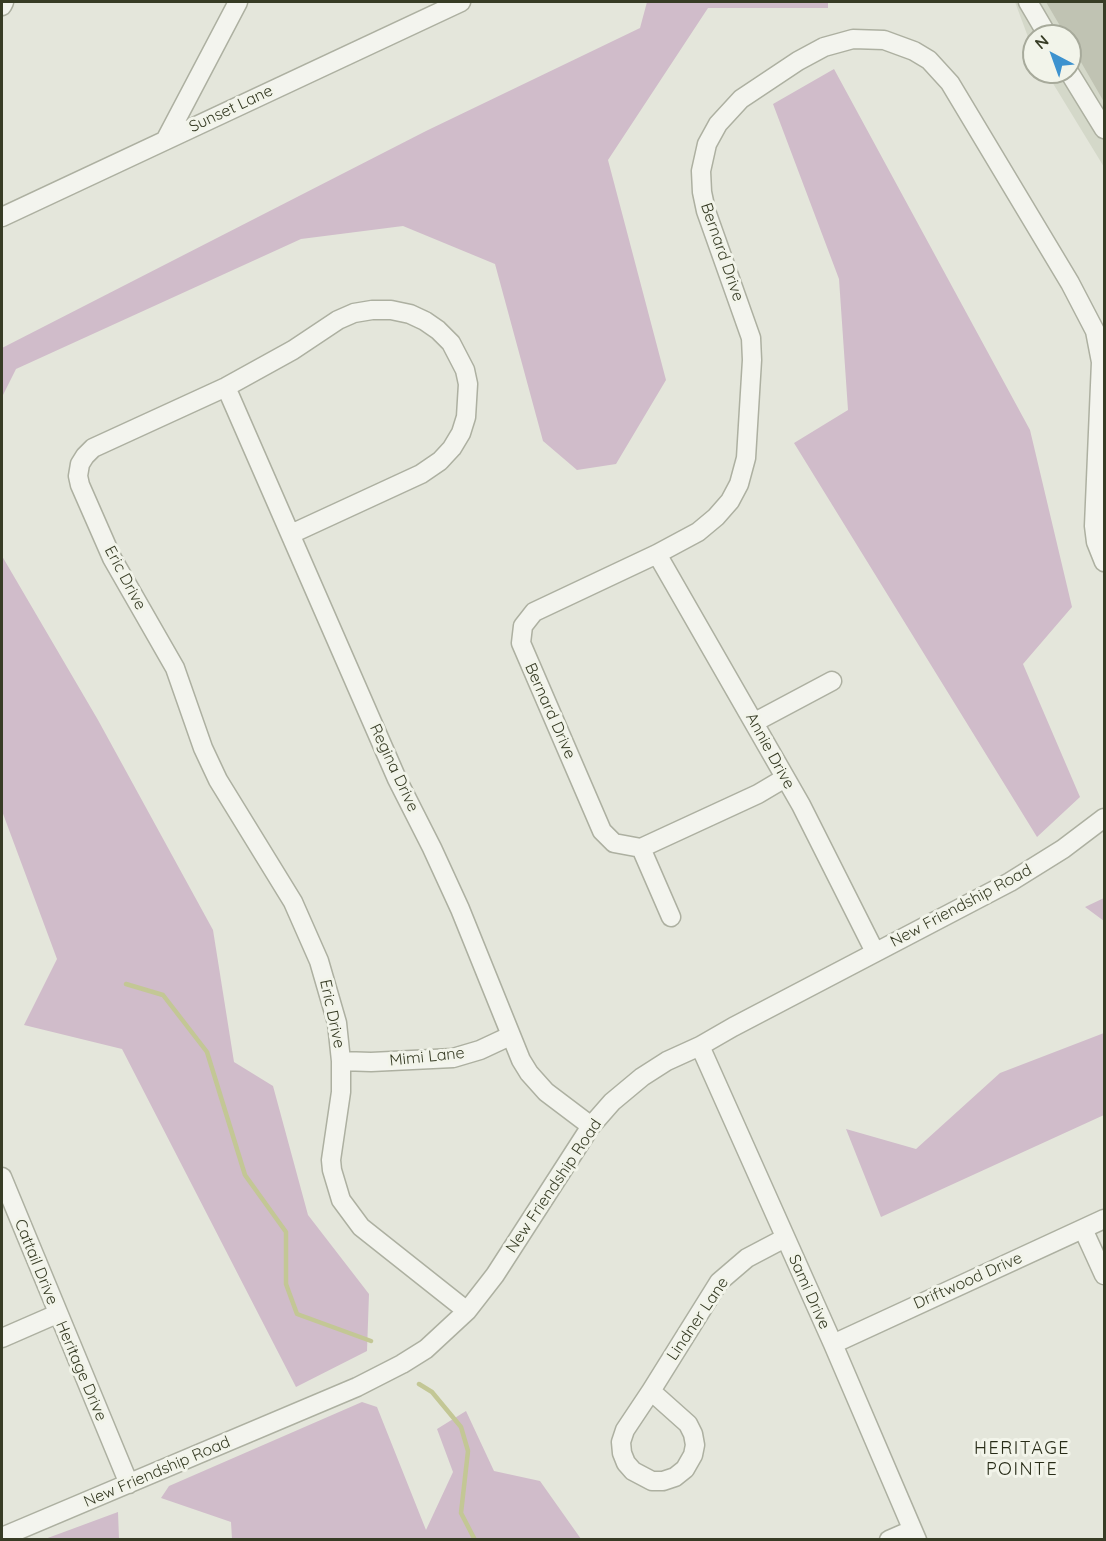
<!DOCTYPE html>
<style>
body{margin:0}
#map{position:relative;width:1106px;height:1541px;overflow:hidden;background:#e4e6db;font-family:Quicksand,sans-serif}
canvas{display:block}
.frame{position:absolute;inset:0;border:3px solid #373c25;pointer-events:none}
.north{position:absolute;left:1022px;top:24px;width:60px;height:60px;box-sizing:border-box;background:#f2f4ea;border:2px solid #a7aa9b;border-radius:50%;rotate:319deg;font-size:16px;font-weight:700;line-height:24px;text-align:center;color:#373c25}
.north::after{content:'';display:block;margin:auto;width:21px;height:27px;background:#3d92cf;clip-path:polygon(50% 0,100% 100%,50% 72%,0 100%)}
</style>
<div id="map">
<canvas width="1106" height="1541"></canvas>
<div class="frame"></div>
<div class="north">N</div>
</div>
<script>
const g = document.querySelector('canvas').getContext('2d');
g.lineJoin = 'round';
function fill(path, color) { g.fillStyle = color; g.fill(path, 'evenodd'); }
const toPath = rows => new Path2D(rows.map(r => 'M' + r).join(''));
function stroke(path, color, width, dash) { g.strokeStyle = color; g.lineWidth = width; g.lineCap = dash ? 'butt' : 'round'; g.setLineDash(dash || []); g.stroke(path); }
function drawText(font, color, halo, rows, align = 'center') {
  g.font = font + ' Quicksand,sans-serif'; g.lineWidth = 6; g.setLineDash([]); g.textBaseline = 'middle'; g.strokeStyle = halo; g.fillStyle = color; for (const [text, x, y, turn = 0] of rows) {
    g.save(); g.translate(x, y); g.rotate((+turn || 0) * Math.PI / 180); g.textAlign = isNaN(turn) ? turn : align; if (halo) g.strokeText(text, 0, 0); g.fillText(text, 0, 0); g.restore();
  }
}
fill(toPath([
 [1015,2,1104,2,1104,167,1046,72,1070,72,1070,36,1034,36,1034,53]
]), '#d4d8c9');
fill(toPath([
 [647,2,828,2,828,8,708,8,608,160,666,380,616,464,577,470,543,441,495,264,403,226,301,239,16,369,2,397,2,348,426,131,640,28],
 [834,69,1030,430,1072,607,1023,664,1080,797,1037,837,794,443,848,410,839,279,773,104],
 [2,556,98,720,213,930,234,1062,273,1086,308,1215,369,1294,367,1351,296,1387,122,1049,24,1025,57,959,2,811],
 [1104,898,1104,921,1085,907],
 [1104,1033,1104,1115,881,1217,846,1129,916,1149,1000,1073],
 [362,1402,377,1407,426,1530,453,1472,437,1429,466,1411,494,1471,540,1481,581,1539,232,1539,231,1522,161,1498,169,1486],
 [118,1512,119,1539,45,1539]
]), '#d0bcca');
stroke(toPath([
 [126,984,163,995,207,1052,245,1175,286,1232,286,1284,297,1314,371,1341],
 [419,1384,432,1392,461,1427,468,1451,461,1513,475,1540]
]), '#c3c795', 4.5);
fill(toPath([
 [1046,2,1104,2,1104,102,1070,43,1070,36,1066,36]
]), '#c0c3b3');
const minor = toPath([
 [1028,2,1048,36],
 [2,6,4,2],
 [1069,72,1104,129],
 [166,139,238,2],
 [2,217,461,2],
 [226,387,397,779,432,848,460,909,521,1060,529,1073,546,1092,591,1126],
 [291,534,421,474,440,461,452,448,461,433,466,417,468,384,465,370,451,343,438,330,425,321,410,314,391,310,372,310,354,313,338,320,293,350,226,387,93,448,85,456,80,464,78,476,80,485,112,558,175,668,203,748,218,780,293,902,319,961,337,1023,341,1061,341,1092,331,1160,332,1170,341,1200,361,1227,467,1311],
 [657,554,801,805,875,952],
 [755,722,832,681],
 [785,778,758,794,641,848,614,843,602,831,521,643,523,626,534,612,657,554,698,532,716,517,730,501,739,484,746,458,752,360,751,338,706,211,702,192,701,171,707,144,718,124,741,99,798,61,824,47,853,39,884,40,914,51,929,60,950,83,1070,283,1095,331,1101,362,1094,526,1096,542,1104,562],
 [641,848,671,917],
 [700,1046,833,1344,917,1540],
 [341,1061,371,1062,453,1058,480,1050,510,1036],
 [2,1177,129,1484],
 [1083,1229,1104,1275],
 [2,1338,57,1314],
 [833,1344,1104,1219],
 [651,1391,688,1424,693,1434,695,1445,693,1455,685,1469,675,1477,663,1481,652,1481,633,1471,626,1463,622,1453,621,1442,625,1430,651,1391],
 [651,1391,719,1282,747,1258,785,1238],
 [2,1537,357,1387,402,1364,426,1349,467,1311,495,1275,591,1126,612,1102,642,1077,667,1061,700,1046,733,1027,1010,882,1063,849,1104,818],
 [889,1540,912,1530]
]);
stroke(minor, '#adb0a1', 21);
stroke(minor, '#f3f4ee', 18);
drawText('16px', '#373c25', '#f2f4ea', [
 ["Sunset Lane",231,109,-25],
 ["Bernard Drive",722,252,71],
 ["Eric Drive",125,578,62],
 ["Bernard Drive",550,711,66],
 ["Annie Drive",770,751,61],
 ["Regina Drive",394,768,65],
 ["New Friendship Road",961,906,-28],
 ["Eric Drive",332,1014,78],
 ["Mimi Lane",427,1057,-6],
 ["New Friendship Road",554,1186,-56],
 ["Cattail Drive",36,1262,68],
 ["Driftwood Drive",968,1281,-24],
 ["Sami Drive",809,1292,66],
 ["Lindner Lane",698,1319,-56],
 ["Heritage Drive",81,1371,67],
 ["New Friendship Road",157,1472,-23]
]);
g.letterSpacing = '1.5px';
drawText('18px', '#282c18', '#f2f4ea', [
 ["HERITAGE",1022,1449],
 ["POINTE",1022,1470]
]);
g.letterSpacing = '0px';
</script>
